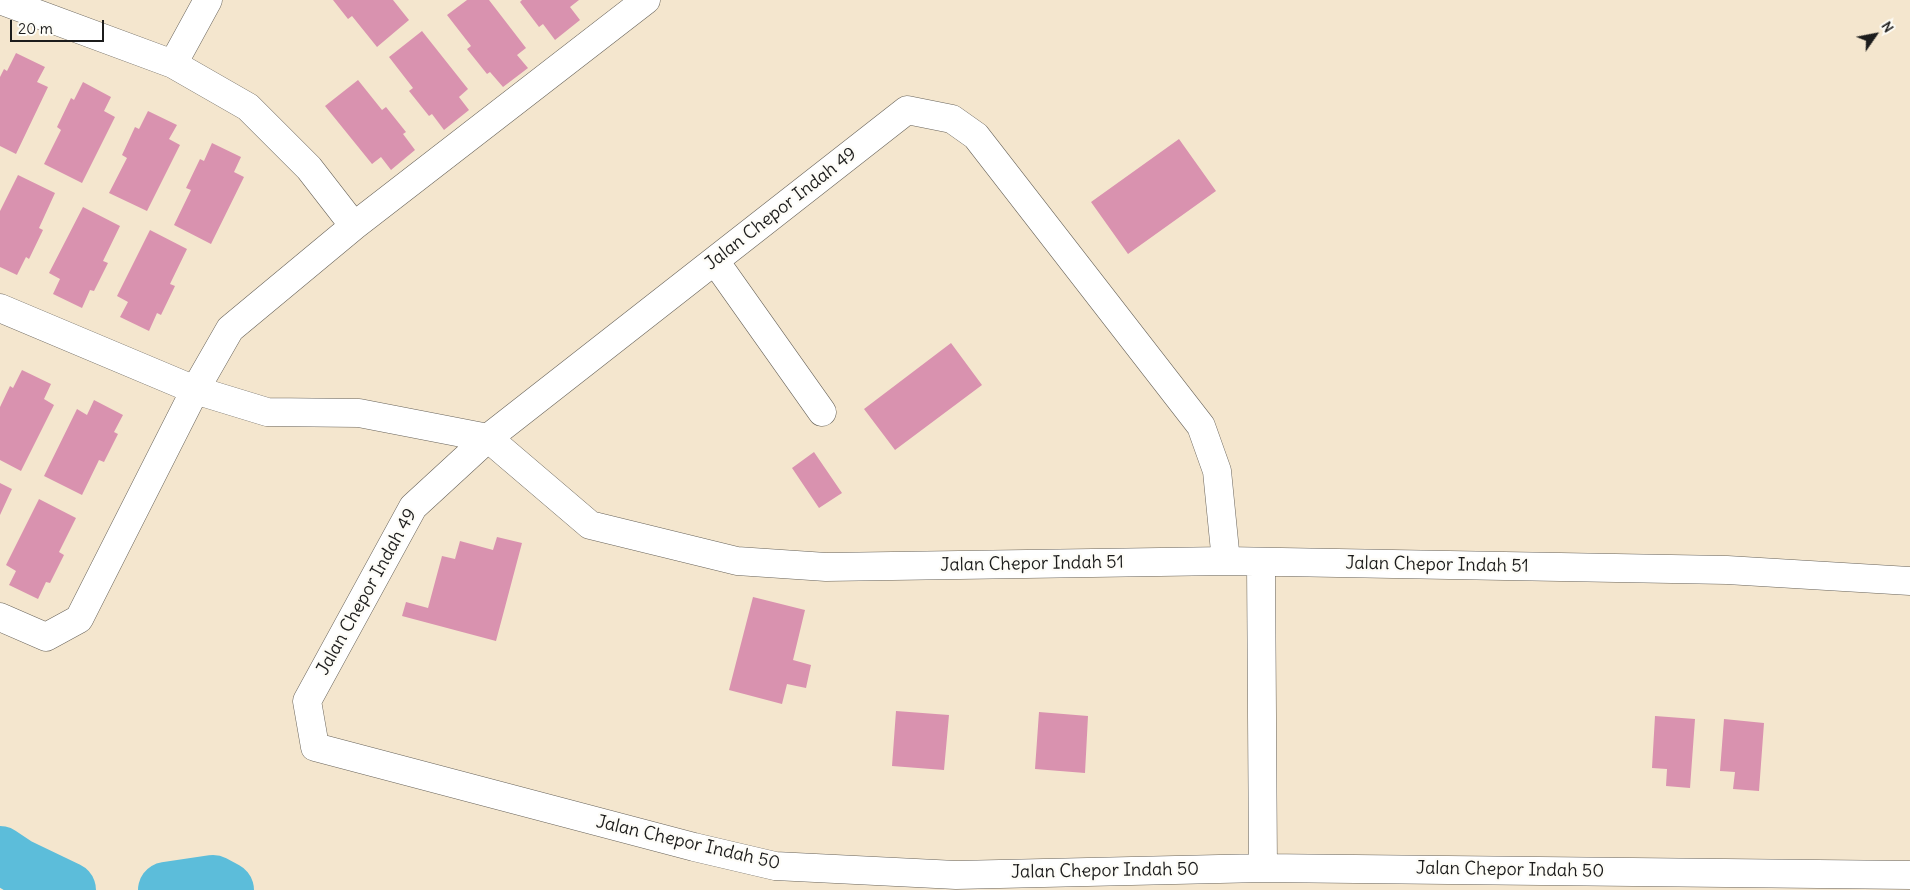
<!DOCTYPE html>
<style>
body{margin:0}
#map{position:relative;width:1910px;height:890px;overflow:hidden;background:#f4e6ce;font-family:Delius,sans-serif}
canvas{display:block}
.north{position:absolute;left:1850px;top:10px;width:50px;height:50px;-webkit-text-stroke:4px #fdfcf7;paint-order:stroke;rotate:57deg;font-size:14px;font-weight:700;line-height:20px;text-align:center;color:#1c1c1c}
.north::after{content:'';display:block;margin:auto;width:18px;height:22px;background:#1c1c1c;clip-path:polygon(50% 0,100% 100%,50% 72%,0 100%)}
.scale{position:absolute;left:10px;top:20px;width:94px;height:22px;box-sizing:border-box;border:2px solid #1c1c1c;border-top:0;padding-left:6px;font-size:15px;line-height:18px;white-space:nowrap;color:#1c1c1c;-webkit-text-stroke:4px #fdfcf7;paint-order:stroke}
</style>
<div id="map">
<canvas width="1910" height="890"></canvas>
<div class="north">N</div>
<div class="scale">20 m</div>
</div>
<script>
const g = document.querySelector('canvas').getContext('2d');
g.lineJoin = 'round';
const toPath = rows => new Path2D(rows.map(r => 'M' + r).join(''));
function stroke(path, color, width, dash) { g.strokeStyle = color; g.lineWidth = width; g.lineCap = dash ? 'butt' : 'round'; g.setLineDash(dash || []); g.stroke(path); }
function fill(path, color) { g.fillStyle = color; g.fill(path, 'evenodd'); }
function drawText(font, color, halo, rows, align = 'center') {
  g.font = font + ' Delius,sans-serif'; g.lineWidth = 4.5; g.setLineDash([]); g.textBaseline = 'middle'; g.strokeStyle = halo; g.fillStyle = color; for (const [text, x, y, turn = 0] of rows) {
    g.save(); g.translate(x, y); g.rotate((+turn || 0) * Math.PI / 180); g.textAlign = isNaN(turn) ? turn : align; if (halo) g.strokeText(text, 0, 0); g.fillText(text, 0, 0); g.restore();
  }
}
stroke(toPath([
 [0,854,18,866,68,890],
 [166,890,213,883,226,890]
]), '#5cbdda', 56);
fill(toPath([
 [333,0,393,0,409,20,377,47,352,16,348,19],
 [467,0,489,0,526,48,517,55,528,68,503,87,490,72,487,74,467,49,471,46,447,15],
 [522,0,579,0,570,7,580,20,555,40,543,24,539,27,520,2],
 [422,31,468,89,459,97,469,110,444,130,432,114,429,116,409,91,413,88,389,57],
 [16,53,45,67,37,82,48,87,16,154,0,146,0,77,4,69,7,71],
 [358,80,382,110,386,107,406,132,403,134,415,150,391,170,381,157,372,164,325,106],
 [83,82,111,97,104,111,115,117,82,183,44,164,61,130,57,127,71,98,74,100],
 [148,111,177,125,169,139,180,145,147,211,109,193,127,158,122,155,135,127,139,129],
 [1179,139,1216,191,1128,254,1091,202],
 [212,143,241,157,234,172,244,177,211,244,174,225,191,190,186,188,200,159,204,161],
 [18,175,55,193,39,228,43,230,29,259,26,257,17,275,0,267,0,211],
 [83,207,120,226,103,261,108,263,94,291,90,290,82,308,53,294,60,279,49,273],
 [150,230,187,249,170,284,175,286,161,315,157,313,149,331,120,317,128,302,117,296],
 [951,343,982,385,895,450,864,409],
 [22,370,51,384,44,399,54,405,21,471,0,460,0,407,10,386,13,388],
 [94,400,123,415,114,432,118,434,104,462,99,460,82,495,44,476,77,409,87,415],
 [814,452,842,493,819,508,792,468],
 [0,483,12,489,0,515],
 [39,499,76,518,59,552,64,555,50,583,46,582,38,599,9,585,16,571,6,565],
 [497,537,522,543,496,641,402,616,406,602,428,608,442,556,455,559,460,541,493,550],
 [753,597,805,610,793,660,811,665,806,688,787,684,782,704,729,690],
 [896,711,949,715,944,770,892,766],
 [1039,712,1088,716,1085,773,1035,769],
 [1655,716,1695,719,1690,788,1666,786,1667,769,1652,768],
 [1724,719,1764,723,1759,791,1733,789,1735,772,1720,771]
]), '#d992af');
const street = toPath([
 [0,0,173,64,248,107,309,168,354,226],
 [173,64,208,0],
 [715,261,822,412],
 [0,308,195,390,267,412,359,413,488,438,590,525,737,561,826,567,1226,561,1727,570,1910,581],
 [1226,561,1217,471,1201,426,976,136,952,119,907,110,488,438,413,507,307,701,315,747,694,847,775,866,956,875,1263,868,1910,875],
 [1261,563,1263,868],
 [0,617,46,637,79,619,195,390,230,329,354,226,646,0]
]);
stroke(street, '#68635a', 29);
stroke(street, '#fff', 28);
drawText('18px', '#1c1c1c', '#fdfcf7', [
 ["Jalan Chepor Indah 49",781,209,-38],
 ["Jalan Chepor Indah 51",1032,564,-1],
 ["Jalan Chepor Indah 51",1437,565,1],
 ["Jalan Chepor Indah 49",367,592,-61],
 ["Jalan Chepor Indah 50",688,843,13],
 ["Jalan Chepor Indah 50",1510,870,1],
 ["Jalan Chepor Indah 50",1105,871,-1]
]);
</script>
